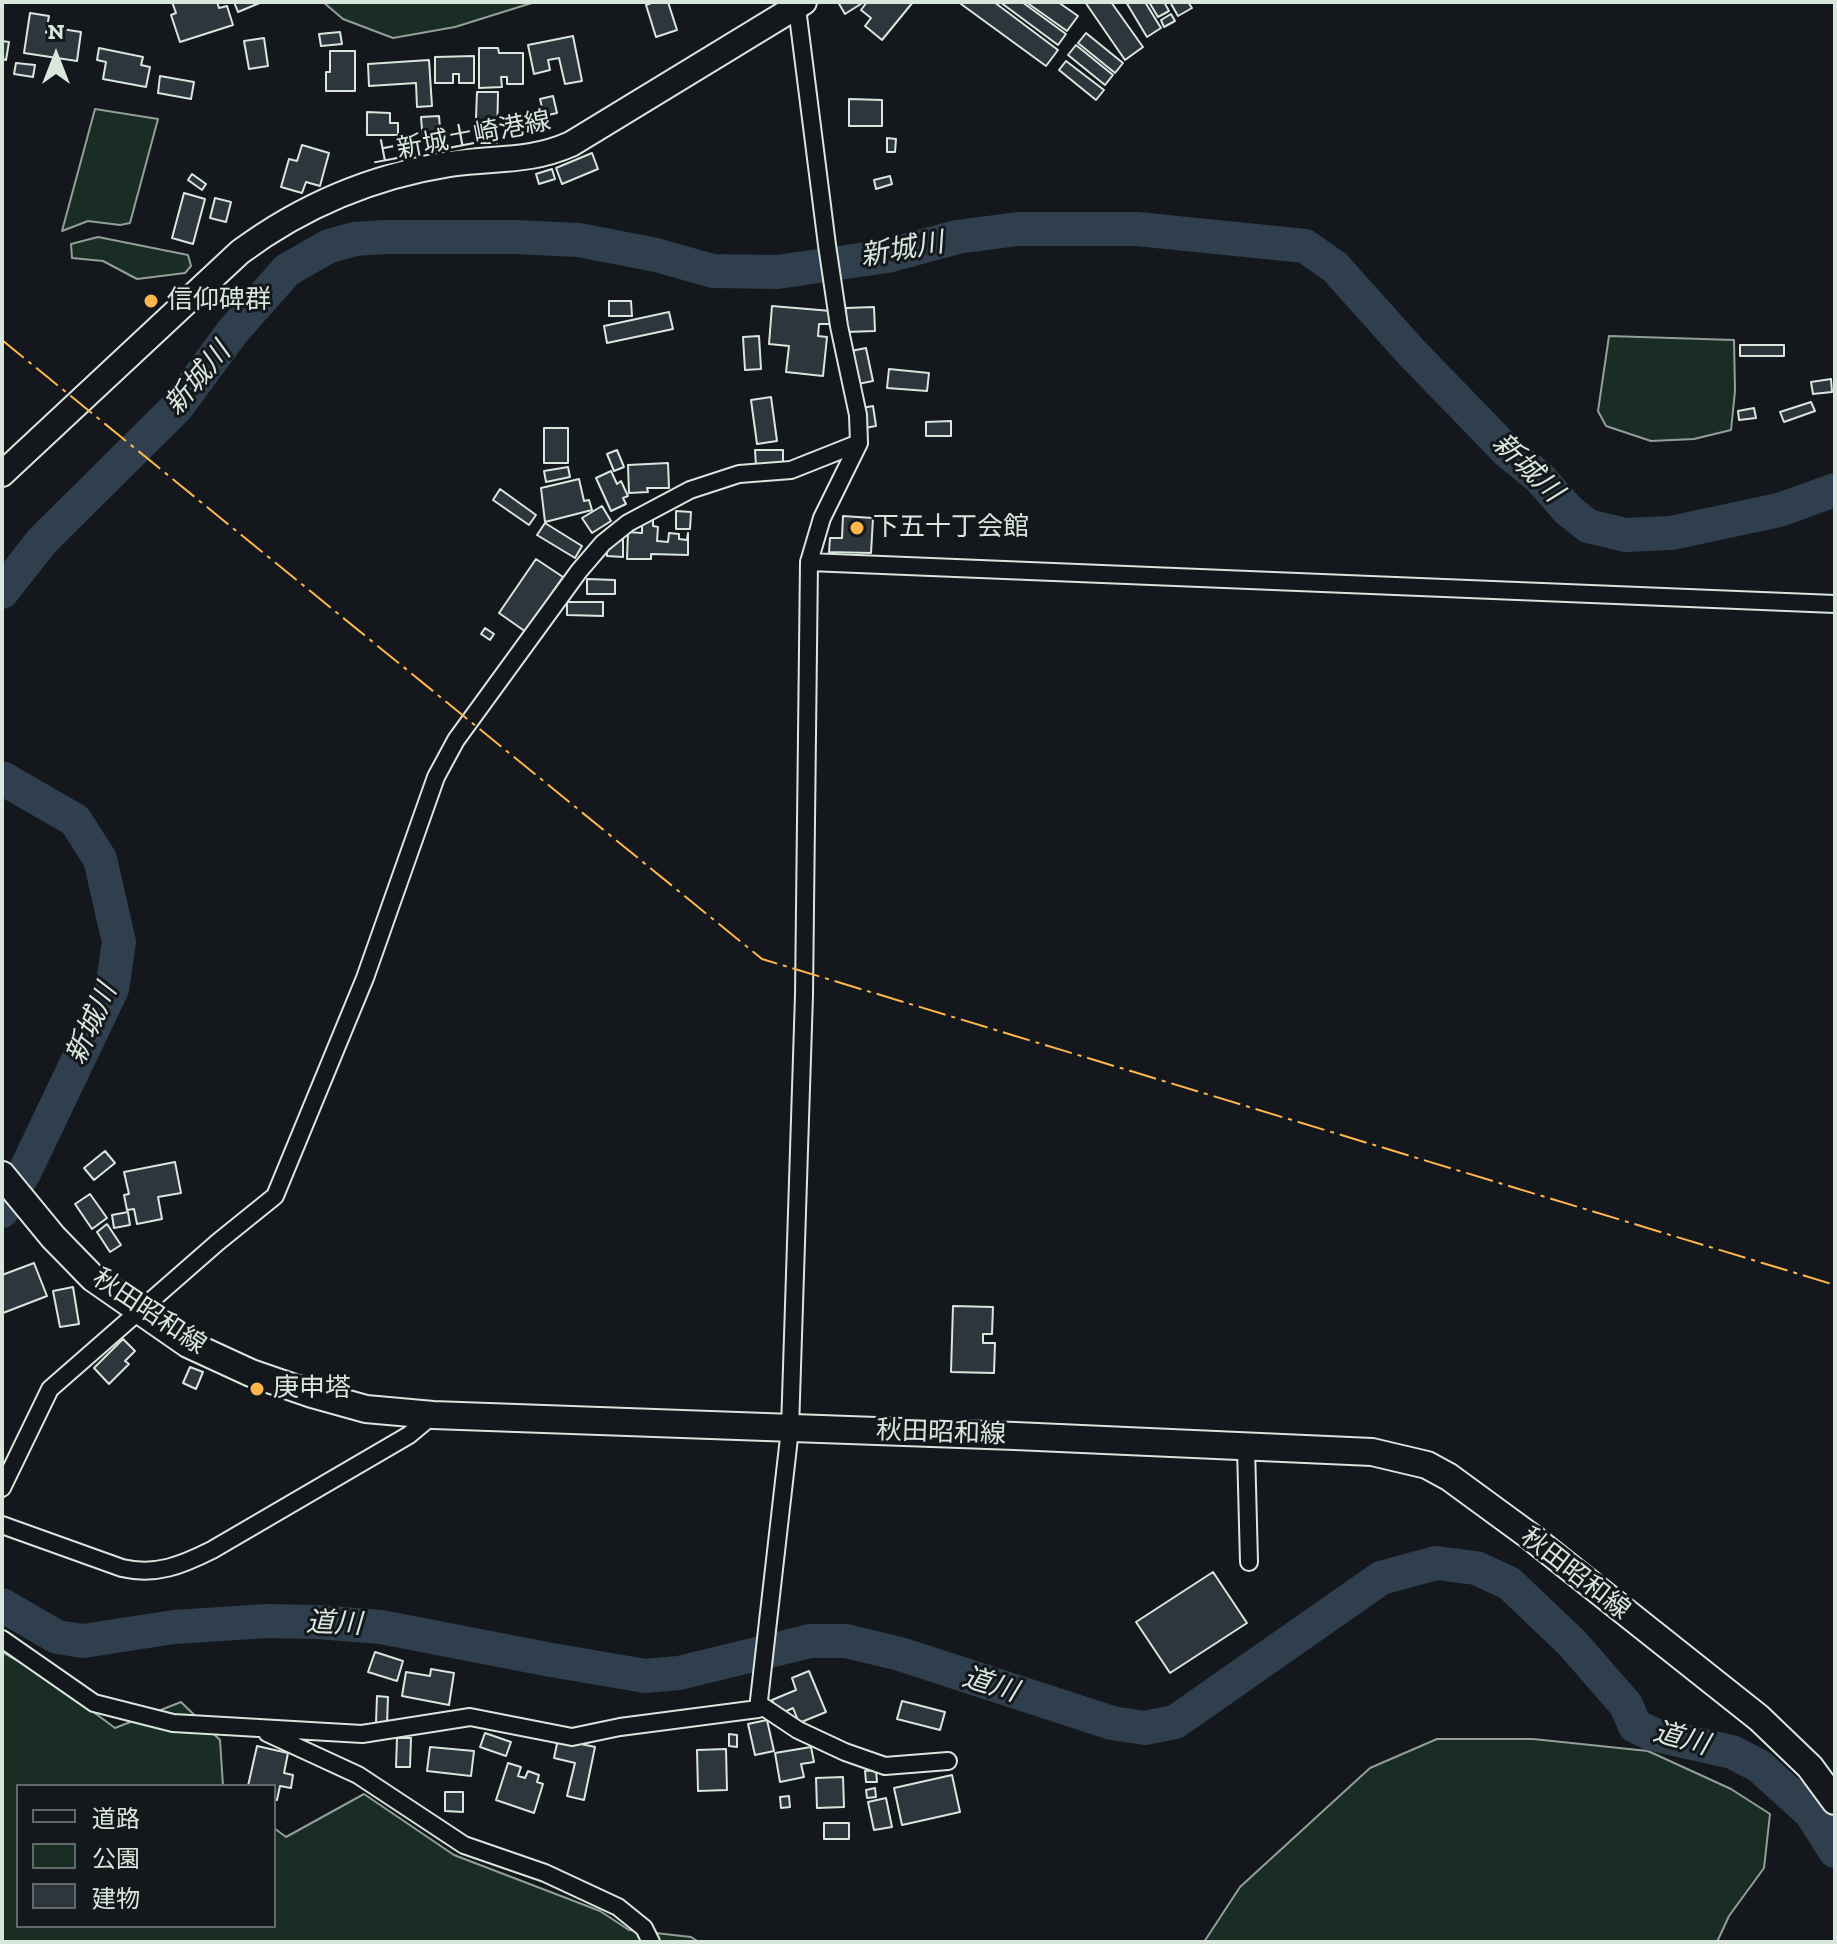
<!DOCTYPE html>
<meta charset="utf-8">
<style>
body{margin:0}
#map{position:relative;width:1837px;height:1944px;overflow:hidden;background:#14181c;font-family:"Zilla Slab","Noto Sans JP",serif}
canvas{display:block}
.frame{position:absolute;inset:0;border:4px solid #d8e6dc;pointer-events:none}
.legend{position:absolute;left:16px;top:1784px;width:260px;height:144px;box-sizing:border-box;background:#14181c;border:2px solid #626a69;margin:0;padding:10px 14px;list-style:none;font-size:24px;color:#d8e6dc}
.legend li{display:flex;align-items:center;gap:16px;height:40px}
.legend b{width:40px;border:2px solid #626a69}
.north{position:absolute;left:16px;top:16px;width:80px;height:80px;-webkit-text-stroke:6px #14181c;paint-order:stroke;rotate:0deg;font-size:22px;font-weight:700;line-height:32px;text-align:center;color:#d8e6dc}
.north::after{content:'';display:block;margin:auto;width:28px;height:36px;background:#d8e6dc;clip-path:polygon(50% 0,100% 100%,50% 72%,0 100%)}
</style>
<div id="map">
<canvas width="1837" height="1944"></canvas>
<div class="frame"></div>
<ul class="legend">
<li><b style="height:10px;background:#14181c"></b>道路</li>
<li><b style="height:22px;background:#1a2d24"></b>公園</li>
<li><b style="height:22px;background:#2c363c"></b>建物</li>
</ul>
<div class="north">N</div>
</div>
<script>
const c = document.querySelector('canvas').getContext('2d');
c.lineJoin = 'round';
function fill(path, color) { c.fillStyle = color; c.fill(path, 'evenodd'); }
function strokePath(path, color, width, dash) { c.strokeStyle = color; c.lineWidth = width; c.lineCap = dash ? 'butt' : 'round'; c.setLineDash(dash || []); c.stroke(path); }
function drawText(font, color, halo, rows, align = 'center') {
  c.font = font + ' "Zilla Slab","Noto Sans JP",serif'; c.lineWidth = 6; c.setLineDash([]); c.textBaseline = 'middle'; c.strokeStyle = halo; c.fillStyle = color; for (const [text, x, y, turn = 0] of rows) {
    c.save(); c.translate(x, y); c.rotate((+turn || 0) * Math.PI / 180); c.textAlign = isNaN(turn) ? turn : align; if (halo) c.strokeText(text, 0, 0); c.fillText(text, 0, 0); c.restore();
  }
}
const green = new Path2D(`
 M 323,2 L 535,2 L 455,27 L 393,38 L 343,19 Z
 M 95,109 L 158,119 L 130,223 L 120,225 L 88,221 L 62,231 Z
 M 98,237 L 188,255 L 191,266 L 185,273 L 137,279 L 103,261 L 72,258 L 71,244 Z
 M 1609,336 L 1734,340 L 1735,391 L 1731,430 L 1694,439 L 1651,441 L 1606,426 L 1598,411 Z
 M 2,1652 L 49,1679 L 115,1728 L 181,1702 L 220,1740 L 223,1786 L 18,1786 L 18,1926 L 274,1926 L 274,1828 L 286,1837 L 364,1794 L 454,1855 L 600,1911 L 629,1930 L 691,1937 L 699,1942 L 2,1942 Z
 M 1437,1739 L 1533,1739 L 1648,1751 L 1731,1789 L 1770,1814 L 1764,1868 L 1729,1916 L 1717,1942 L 1204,1942 L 1240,1887 L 1370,1768 Z`);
fill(green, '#1a2d24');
strokePath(green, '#939e99', 2);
strokePath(new Path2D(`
 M 2,592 L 42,541 L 177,407 L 233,331 L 287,270 L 329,246 L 355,239 L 384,237 L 515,237 L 579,240 L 656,255 L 713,271 L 777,272 L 887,256 L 957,237 L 1018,229 L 1137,229 L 1305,246 L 1335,267 L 1412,353 L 1507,451 L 1539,477 L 1568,510 L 1588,526 L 1625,535 L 1671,533 L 1779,510 L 1835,490
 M 2,778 L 75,820 L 100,859 L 119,942 L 112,989 L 25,1171 L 2,1211
 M 2,1605 L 57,1637 L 83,1641 L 174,1627 L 267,1621 L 318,1622 L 381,1627 L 546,1659 L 645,1676 L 679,1673 L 810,1641 L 846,1641 L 900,1654 L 1112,1723 L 1145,1728 L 1175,1722 L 1381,1578 L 1436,1563 L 1476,1568 L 1509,1583 L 1572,1643 L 1626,1705 L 1635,1726 L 1652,1734 L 1732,1752 L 1759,1766 L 1811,1813 L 1835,1851`), '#2f3f4d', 34);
const building = new Path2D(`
 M 172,2 L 217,2 L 219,8 L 227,6 L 233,25 L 180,42 L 171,15 L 176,13 Z
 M 234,2 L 262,2 L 238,12 Z
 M 654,2 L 668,2 L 677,30 L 656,37 L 646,5 Z
 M 838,2 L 864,2 L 845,14 Z
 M 867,2 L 913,2 L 882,40 L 865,26 L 871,18 L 861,10 Z
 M 963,2 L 994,2 L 1058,50 L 1046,66 L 961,4 Z
 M 1000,2 L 1022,2 L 1066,34 L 1058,45 Z
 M 1026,2 L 1058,2 L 1078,16 L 1067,31 Z
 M 1085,2 L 1111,2 L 1143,47 L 1125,60 Z
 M 1126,2 L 1145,2 L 1161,28 L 1147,37 Z
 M 1149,2 L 1164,2 L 1169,11 L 1158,17 Z
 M 1170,2 L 1188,2 L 1192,8 L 1178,16 Z
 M 30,13 L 49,16 L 46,33 L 62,35 L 62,29 L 81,32 L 77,61 L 24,53 Z
 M 1171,14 L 1175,21 L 1164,27 L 1161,20 Z
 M 340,32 L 342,44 L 321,46 L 319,34 Z
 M 1086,33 L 1123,63 L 1115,73 L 1078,43 Z
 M 573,36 L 582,81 L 565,84 L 559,58 L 548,60 L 550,70 L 534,74 L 528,45 Z
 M 264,38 L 268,66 L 249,69 L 244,41 Z
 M 2,41 L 9,42 L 6,60 L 2,59 Z
 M 1076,45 L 1113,75 L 1105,85 L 1068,55 Z
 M 99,48 L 143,57 L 141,65 L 150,67 L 146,87 L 103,79 L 106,62 L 97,60 Z
 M 479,48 L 498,48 L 499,53 L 523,53 L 523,84 L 507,84 L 507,77 L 501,77 L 502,87 L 479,88 Z
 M 330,51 L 355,51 L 355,91 L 326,91 L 326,72 L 330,72 Z
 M 474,56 L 474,83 L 459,83 L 459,74 L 453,74 L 453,83 L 435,83 L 435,57 Z
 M 429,60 L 432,106 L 417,107 L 416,83 L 369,86 L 368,64 Z
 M 1066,61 L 1104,90 L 1096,100 L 1059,70 Z
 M 16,63 L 35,65 L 33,77 L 14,74 Z
 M 160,76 L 194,82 L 191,99 L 158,93 Z
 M 477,92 L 498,92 L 497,143 L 475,143 Z
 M 553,96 L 557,113 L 544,116 L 540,99 Z
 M 849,99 L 882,100 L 882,126 L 849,126 Z
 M 367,112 L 390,113 L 390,123 L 398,123 L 398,135 L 367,135 Z
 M 439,116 L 441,140 L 423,142 L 421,117 Z
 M 887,138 L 896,139 L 895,152 L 887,152 Z
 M 302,145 L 329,153 L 320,186 L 306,182 L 302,193 L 281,187 L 289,159 L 297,161 Z
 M 592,153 L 598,169 L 562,184 L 556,168 Z
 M 552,169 L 555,179 L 539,184 L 536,174 Z
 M 192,174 L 206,184 L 202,190 L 188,180 Z
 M 890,176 L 892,184 L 876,189 L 874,180 Z
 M 184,193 L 205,199 L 193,244 L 172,238 Z
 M 215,198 L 231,202 L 226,222 L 210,218 Z
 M 609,301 L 631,301 L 632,316 L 609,316 Z
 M 772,306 L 831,311 L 830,324 L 819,324 L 818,336 L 827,337 L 823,376 L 786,372 L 789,346 L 769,344 Z
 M 874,307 L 875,331 L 846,332 L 846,308 Z
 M 669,312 L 673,329 L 607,343 L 604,326 Z
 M 759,336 L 761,369 L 745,370 L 743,337 Z
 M 1740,345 L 1784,345 L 1784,356 L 1740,356 Z
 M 866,348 L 873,381 L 858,384 L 851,351 Z
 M 889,369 L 929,373 L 927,391 L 887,388 Z
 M 1831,379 L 1832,392 L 1813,394 L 1811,382 Z
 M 771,397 L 777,441 L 757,444 L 751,400 Z
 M 1811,402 L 1815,411 L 1784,422 L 1780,412 Z
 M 873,406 L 876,426 L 865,428 L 862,408 Z
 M 1754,408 L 1756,418 L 1739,420 L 1738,411 Z
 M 951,421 L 951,436 L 926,436 L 926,422 Z
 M 544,428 L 568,428 L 568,463 L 544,463 Z
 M 617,450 L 624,467 L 614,471 L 607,454 Z
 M 755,450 L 783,450 L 783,466 L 756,466 Z
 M 668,463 L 669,488 L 647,488 L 648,492 L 629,493 L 628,465 Z
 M 568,467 L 570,477 L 546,482 L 544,471 Z
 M 611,471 L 617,484 L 621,481 L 628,496 L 623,498 L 626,504 L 611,511 L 596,478 Z
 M 579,479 L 584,501 L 589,500 L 592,510 L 545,522 L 541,488 Z
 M 500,489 L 536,515 L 529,525 L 493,500 Z
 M 602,506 L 611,521 L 592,533 L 582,518 Z
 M 676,511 L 691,512 L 690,529 L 676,529 Z
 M 843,516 L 873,518 L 871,553 L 829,552 L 830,538 L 842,538 Z
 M 642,518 L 653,518 L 653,526 L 658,527 L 657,541 L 668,542 L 669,533 L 679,534 L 679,539 L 687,540 L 688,533 L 688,555 L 651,554 L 651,559 L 627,559 L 628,532 L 642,533 Z
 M 545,523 L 582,546 L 575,558 L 537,535 Z
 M 613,540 L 623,540 L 623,557 L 607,556 L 607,545 Z
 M 536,559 L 563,577 L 526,632 L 499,613 Z
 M 587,579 L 615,580 L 615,594 L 587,594 Z
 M 567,602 L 603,602 L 603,616 L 567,615 Z
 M 485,628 L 494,634 L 490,640 L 481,634 Z
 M 105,1151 L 115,1163 L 94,1180 L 84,1168 Z
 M 175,1162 L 181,1193 L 158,1197 L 162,1219 L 137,1224 L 134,1209 L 127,1210 L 124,1195 L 129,1194 L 124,1172 Z
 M 90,1194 L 107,1218 L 92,1229 L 75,1204 Z
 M 128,1212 L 130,1225 L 114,1228 L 112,1215 Z
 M 107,1224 L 121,1245 L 110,1252 L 97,1232 Z
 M 34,1263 L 47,1296 L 3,1313 L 2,1275 Z
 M 73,1287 L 79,1324 L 60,1327 L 53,1291 Z
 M 953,1306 L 993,1307 L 992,1334 L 983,1334 L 983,1343 L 995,1343 L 994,1373 L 951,1372 Z
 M 123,1339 L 135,1351 L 125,1361 L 129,1364 L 109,1384 L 94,1368 Z
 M 190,1367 L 203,1372 L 196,1389 L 183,1383 Z
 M 1213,1572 L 1247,1623 L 1170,1673 L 1136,1622 Z
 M 375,1652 L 403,1661 L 397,1681 L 368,1672 Z
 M 431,1669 L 454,1673 L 449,1705 L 402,1696 L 406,1672 L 430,1676 Z
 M 809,1671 L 826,1712 L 799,1723 L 793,1708 L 778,1715 L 772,1700 L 796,1690 L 792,1678 Z
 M 377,1696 L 388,1697 L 387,1724 L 376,1723 Z
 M 902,1701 L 945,1712 L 940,1730 L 897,1719 Z
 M 767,1720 L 774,1751 L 755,1755 L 748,1724 Z
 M 485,1733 L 511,1742 L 506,1756 L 480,1747 Z
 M 729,1734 L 737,1735 L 737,1747 L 729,1746 Z
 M 397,1738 L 411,1738 L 410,1767 L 396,1767 Z
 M 558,1739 L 595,1747 L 584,1800 L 567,1796 L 575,1763 L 554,1758 Z
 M 257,1746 L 288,1753 L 284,1773 L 293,1775 L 291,1788 L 280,1786 L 277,1800 L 274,1800 L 274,1786 L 248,1786 Z
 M 430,1747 L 474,1751 L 471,1776 L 427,1771 Z
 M 811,1747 L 814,1762 L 801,1764 L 804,1777 L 780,1782 L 775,1753 Z
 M 726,1749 L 727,1790 L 698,1791 L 697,1750 Z
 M 508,1763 L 521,1767 L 518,1776 L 525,1778 L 528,1771 L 539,1775 L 537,1782 L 543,1784 L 534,1813 L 496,1800 Z
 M 876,1770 L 877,1782 L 866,1782 L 865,1771 Z
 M 952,1775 L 960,1812 L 902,1825 L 894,1788 Z
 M 843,1777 L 844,1807 L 817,1808 L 816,1778 Z
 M 875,1788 L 876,1797 L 867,1798 L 866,1790 Z
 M 445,1792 L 463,1792 L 463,1812 L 445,1811 Z
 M 789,1796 L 790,1807 L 781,1808 L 780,1797 Z
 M 886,1798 L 892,1827 L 874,1830 L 868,1802 Z
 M 824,1823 L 849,1823 L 849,1839 L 824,1839 Z`);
fill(building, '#2c363c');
strokePath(building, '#d8e6dc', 2);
const street = new Path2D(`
 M 809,562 L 1835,604
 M 1246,1448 L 1249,1562
 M 2,1488 L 50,1389 L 218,1242 L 275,1196 L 365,978 L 436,777 L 456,740 L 579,571 L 603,543 L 628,523 L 690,490 L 739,474 L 791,470 L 859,443
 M 2,1525 L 122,1568 C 156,1576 182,1565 212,1550 L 409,1435 L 433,1415
 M 2,1639 L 94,1703 L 173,1723 L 362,1734 L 470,1717 L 572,1737 L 620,1727 L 758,1709 L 790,1429 L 804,995 L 809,562 L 822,518 L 859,443 L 858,415 L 839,326 L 827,245 L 797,8
 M 759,1704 L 798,1730 L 845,1752 L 885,1766 L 948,1761
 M 267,1733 L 358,1775 L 464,1845 L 545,1873 L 618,1907 L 644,1928 L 651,1942`);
const secondary = new Path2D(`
 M 2,474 L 240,252 C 302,206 374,176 450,164 C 494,157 528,163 571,144 L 804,2`);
const primary = new Path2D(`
 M 2,1175 L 53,1237 L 93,1278 L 188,1344 L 251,1373 L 312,1394 L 366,1409 L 433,1415 L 1015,1436 L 1372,1452 L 1427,1465 L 1449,1477 L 1531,1537 L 1759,1718 L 1810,1767 L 1835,1801`);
strokePath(street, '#d8e6dc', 20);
strokePath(secondary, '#d8e6dc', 28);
strokePath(primary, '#d8e6dc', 30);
strokePath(street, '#14181c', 16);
strokePath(secondary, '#14181c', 24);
strokePath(primary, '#14181c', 26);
strokePath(new Path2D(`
 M 2,340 L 762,959 L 1835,1285`), '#ffb74d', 2, [28, 6, 4, 6]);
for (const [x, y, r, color] of [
 [151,301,8,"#ffb74d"],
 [857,528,8,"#ffb74d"],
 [257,1389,8,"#ffb74d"]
]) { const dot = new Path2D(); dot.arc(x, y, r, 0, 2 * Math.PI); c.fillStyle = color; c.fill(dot); strokePath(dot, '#14181c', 3); }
drawText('26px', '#d8e6dc', '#14181c', [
 ["上新城土崎港線",461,138,-11],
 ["秋田昭和線",149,1312,34],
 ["秋田昭和線",941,1433,2],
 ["秋田昭和線",1575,1574,38]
]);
drawText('26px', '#d8e6dc', '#14181c', [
 ["信仰碑群",167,301],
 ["下五十丁会館",873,528],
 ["庚申塔",273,1389]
], 'left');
drawText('italic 28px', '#d8e6dc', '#14181c', [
 ["新城川",902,250,-10],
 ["新城川",198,379,-50],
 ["新城川",1527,468,44],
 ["新城川",92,1024,-66],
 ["道川",334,1624,2],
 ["道川",990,1685,17],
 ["道川",1681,1739,15]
]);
</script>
